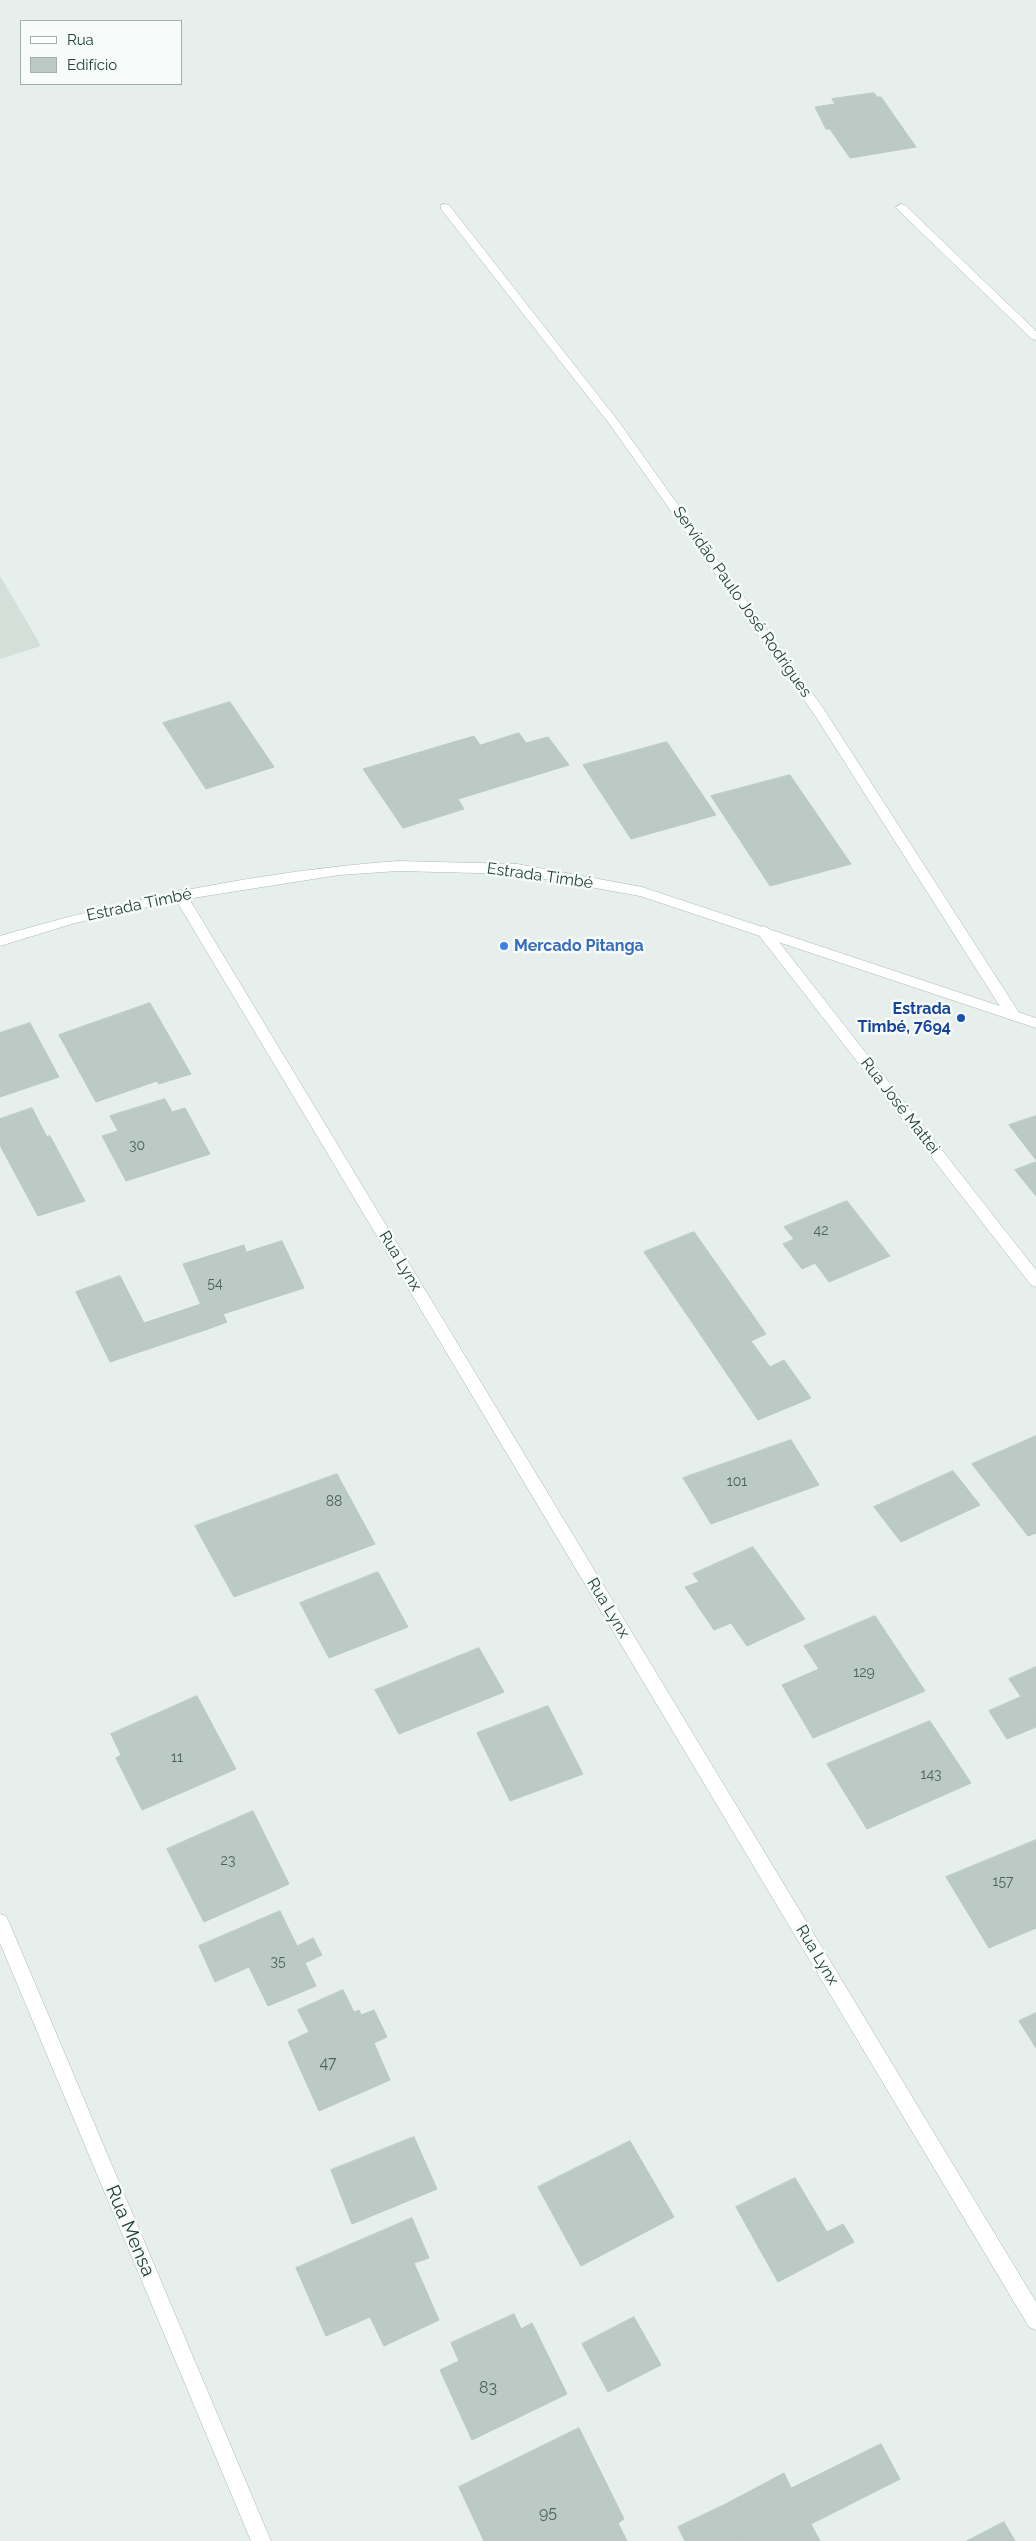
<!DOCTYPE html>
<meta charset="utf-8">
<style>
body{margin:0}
#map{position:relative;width:1036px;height:2541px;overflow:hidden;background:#e6efeb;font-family:Raleway,sans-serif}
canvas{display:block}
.legend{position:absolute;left:20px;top:20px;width:162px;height:65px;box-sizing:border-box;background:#f7fbf9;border:1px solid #a3b1ad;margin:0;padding:6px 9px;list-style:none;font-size:15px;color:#24423a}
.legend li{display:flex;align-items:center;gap:10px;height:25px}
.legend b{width:25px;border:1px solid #a3b1ad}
</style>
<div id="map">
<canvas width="1036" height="2541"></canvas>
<ul class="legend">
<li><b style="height:6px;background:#fff"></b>Rua</li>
<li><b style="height:14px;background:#bbcac4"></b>Edifício</li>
</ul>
</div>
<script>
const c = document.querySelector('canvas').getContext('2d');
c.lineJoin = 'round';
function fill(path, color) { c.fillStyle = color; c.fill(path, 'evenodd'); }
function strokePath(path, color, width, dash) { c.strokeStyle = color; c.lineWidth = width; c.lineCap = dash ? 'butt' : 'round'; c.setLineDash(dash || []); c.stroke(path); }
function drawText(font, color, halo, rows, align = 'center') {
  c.font = font + ' Raleway,sans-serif'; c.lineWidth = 5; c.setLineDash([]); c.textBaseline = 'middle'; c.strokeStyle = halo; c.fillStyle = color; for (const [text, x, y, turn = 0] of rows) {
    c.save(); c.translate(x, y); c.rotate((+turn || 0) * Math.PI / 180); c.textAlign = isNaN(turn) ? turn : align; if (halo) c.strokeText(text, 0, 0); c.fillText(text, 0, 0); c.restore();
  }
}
fill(new Path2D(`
 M 0,576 L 41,646 L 0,659 Z`), '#d4dfda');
const building = new Path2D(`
 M 874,93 L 877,97 L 881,97 L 916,147 L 850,158 L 830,129 L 826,129 L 815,107 L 835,104 L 832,99 Z
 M 230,702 L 274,767 L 206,789 L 163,723 Z
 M 519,733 L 526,743 L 548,737 L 569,765 L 458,799 L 464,809 L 403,828 L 363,769 L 474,736 L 480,745 Z
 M 667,742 L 716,815 L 631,839 L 583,765 Z
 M 790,775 L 851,864 L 770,886 L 711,796 Z
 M 150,1003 L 191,1074 L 159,1084 L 157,1081 L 96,1102 L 59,1035 Z
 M 30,1023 L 59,1077 L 0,1097 L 0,1033 Z
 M 165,1099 L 172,1112 L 185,1108 L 210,1154 L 126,1181 L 102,1136 L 118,1131 L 110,1116 Z
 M 32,1108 L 47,1137 L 3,1151 L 0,1145 L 0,1119 Z
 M 1036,1116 L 1036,1160 L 1009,1125 Z
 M 50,1136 L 85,1201 L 38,1216 L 3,1151 Z
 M 1036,1162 L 1036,1196 L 1015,1170 Z
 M 847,1201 L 890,1256 L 829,1282 L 815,1263 L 802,1269 L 783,1244 L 794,1239 L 784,1227 Z
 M 694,1232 L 752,1314 L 700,1334 L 644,1252 Z
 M 282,1241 L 304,1288 L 223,1314 L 227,1322 L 211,1328 L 183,1264 L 244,1245 L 246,1252 Z
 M 120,1276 L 144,1323 L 201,1304 L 211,1328 L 110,1362 L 76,1292 Z
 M 752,1314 L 766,1334 L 751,1341 L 770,1367 L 784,1360 L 811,1398 L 758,1420 L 700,1334 Z
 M 1036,1436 L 1036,1533 L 1028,1536 L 972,1464 Z
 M 791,1440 L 819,1485 L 711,1524 L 683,1478 Z
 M 953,1471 L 980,1505 L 901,1542 L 874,1507 Z
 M 337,1474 L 375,1544 L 234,1597 L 195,1526 Z
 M 753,1547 L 805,1619 L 747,1646 L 731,1623 L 714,1630 L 685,1587 L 699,1582 L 693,1574 Z
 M 378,1572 L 408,1627 L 329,1658 L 300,1603 Z
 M 875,1616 L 925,1691 L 813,1738 L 782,1685 L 819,1669 L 804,1646 Z
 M 479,1648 L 504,1692 L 399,1734 L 375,1690 Z
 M 1036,1667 L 1036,1719 L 1009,1679 Z
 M 197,1696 L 236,1769 L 142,1810 L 116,1758 L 121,1755 L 111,1734 Z
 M 1021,1697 L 1036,1719 L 1036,1727 L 1007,1739 L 989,1711 Z
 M 548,1706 L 583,1774 L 510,1801 L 477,1733 Z
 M 930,1721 L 971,1783 L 867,1829 L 827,1764 Z
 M 253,1811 L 289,1884 L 204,1922 L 167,1849 Z
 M 1036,1840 L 1036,1928 L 989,1948 L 946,1877 Z
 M 280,1911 L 297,1946 L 313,1938 L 322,1955 L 305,1963 L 316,1986 L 268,2006 L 249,1967 L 215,1982 L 199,1946 Z
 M 343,1990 L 354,2012 L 359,2010 L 361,2015 L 374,2010 L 387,2037 L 374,2043 L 390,2080 L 319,2111 L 288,2042 L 309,2032 L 298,2010 Z
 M 1036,2013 L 1036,2048 L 1019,2021 Z
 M 414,2137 L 437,2189 L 352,2224 L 331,2170 Z
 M 630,2141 L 674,2217 L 581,2266 L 538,2187 Z
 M 795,2178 L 827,2232 L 843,2224 L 854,2242 L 778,2282 L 736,2207 Z
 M 412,2218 L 429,2258 L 414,2263 L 439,2320 L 384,2346 L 370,2317 L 326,2336 L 296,2268 Z
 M 514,2314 L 521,2329 L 532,2323 L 567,2394 L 472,2440 L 440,2370 L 459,2361 L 451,2343 Z
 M 634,2317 L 661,2365 L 608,2392 L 582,2344 Z
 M 579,2428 L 624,2519 L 618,2523 L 627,2541 L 484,2541 L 459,2487 Z
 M 881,2444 L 900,2479 L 811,2524 L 820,2541 L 740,2541 L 722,2506 L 784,2473 L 791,2488 Z
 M 722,2506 L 740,2541 L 685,2541 L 678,2527 Z
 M 1004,2522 L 1015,2541 L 967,2541 Z`);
fill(building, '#bbcac4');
strokePath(building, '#b8c9c2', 1);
const street = new Path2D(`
 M 445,204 L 449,205 L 619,422 L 823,708 L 1018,1011 L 1020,1015 L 1018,1019 L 1008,1019 L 814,714 L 611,426 L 441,209 L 441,205 Z
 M 901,204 L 905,205 L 1036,331 L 1036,340 L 1032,339 L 897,209 L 896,207 Z
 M 180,890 L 185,892 L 1036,2302 L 1036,2330 L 1029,2327 L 173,895 Z
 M 763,926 L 768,928 L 1036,1270 L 1036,1287 L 1031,1285 L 758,934 L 756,931 Z
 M 0,1914 L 6,1916 L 9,1922 L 271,2541 L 251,2541 L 0,1943 Z`);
const secondary = new Path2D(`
 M 398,861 L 517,864 L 642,887 L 1036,1018 L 1036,1028 L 640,896 L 517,874 L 398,871 L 339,875 L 180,900 L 75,923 L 0,946 L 0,936 C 130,898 263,871 398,861 Z`);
strokePath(street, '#a8b8b2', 1);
strokePath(secondary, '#a4bbb3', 1);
fill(street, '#fff');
fill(secondary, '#fff');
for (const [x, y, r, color] of [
 [504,946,5,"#3f7fe0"],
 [961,1018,5,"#1a4fb4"]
]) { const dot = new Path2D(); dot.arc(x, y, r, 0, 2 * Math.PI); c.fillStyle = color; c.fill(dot); strokePath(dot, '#f7fbf9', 2); }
drawText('14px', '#4a645c', null, [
 ["30",137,1146],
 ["42",821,1231],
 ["54",215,1284],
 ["101",737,1482],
 ["88",334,1502],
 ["129",864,1673],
 ["11",177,1758],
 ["143",931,1775],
 ["23",228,1861],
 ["157",1003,1882],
 ["35",278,1962]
]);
drawText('16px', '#24423a', '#f7fbf9', [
 ["Servidão Paulo José Rodrigues",742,602,55],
 ["Estrada Timbé",540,876,8],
 ["Estrada Timbé",139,905,-12],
 ["Rua José Mattei",900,1106,52],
 ["Rua Lynx",400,1261,59],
 ["Rua Lynx",608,1608,59],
 ["Rua Lynx",817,1955,59]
]);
drawText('bold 16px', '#366cbe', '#f7fbf9', [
 ["Mercado Pitanga",514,946]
], 'left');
drawText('bold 16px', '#164399', '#f7fbf9', [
 ["Estrada",951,1009],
 ["Timbé, 7694",951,1027]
], 'right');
drawText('16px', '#4a645c', null, [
 ["47",328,2063],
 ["83",488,2388],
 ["95",548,2513]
]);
drawText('19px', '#24423a', '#f7fbf9', [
 ["Rua Mensa",130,2231,67]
]);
</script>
